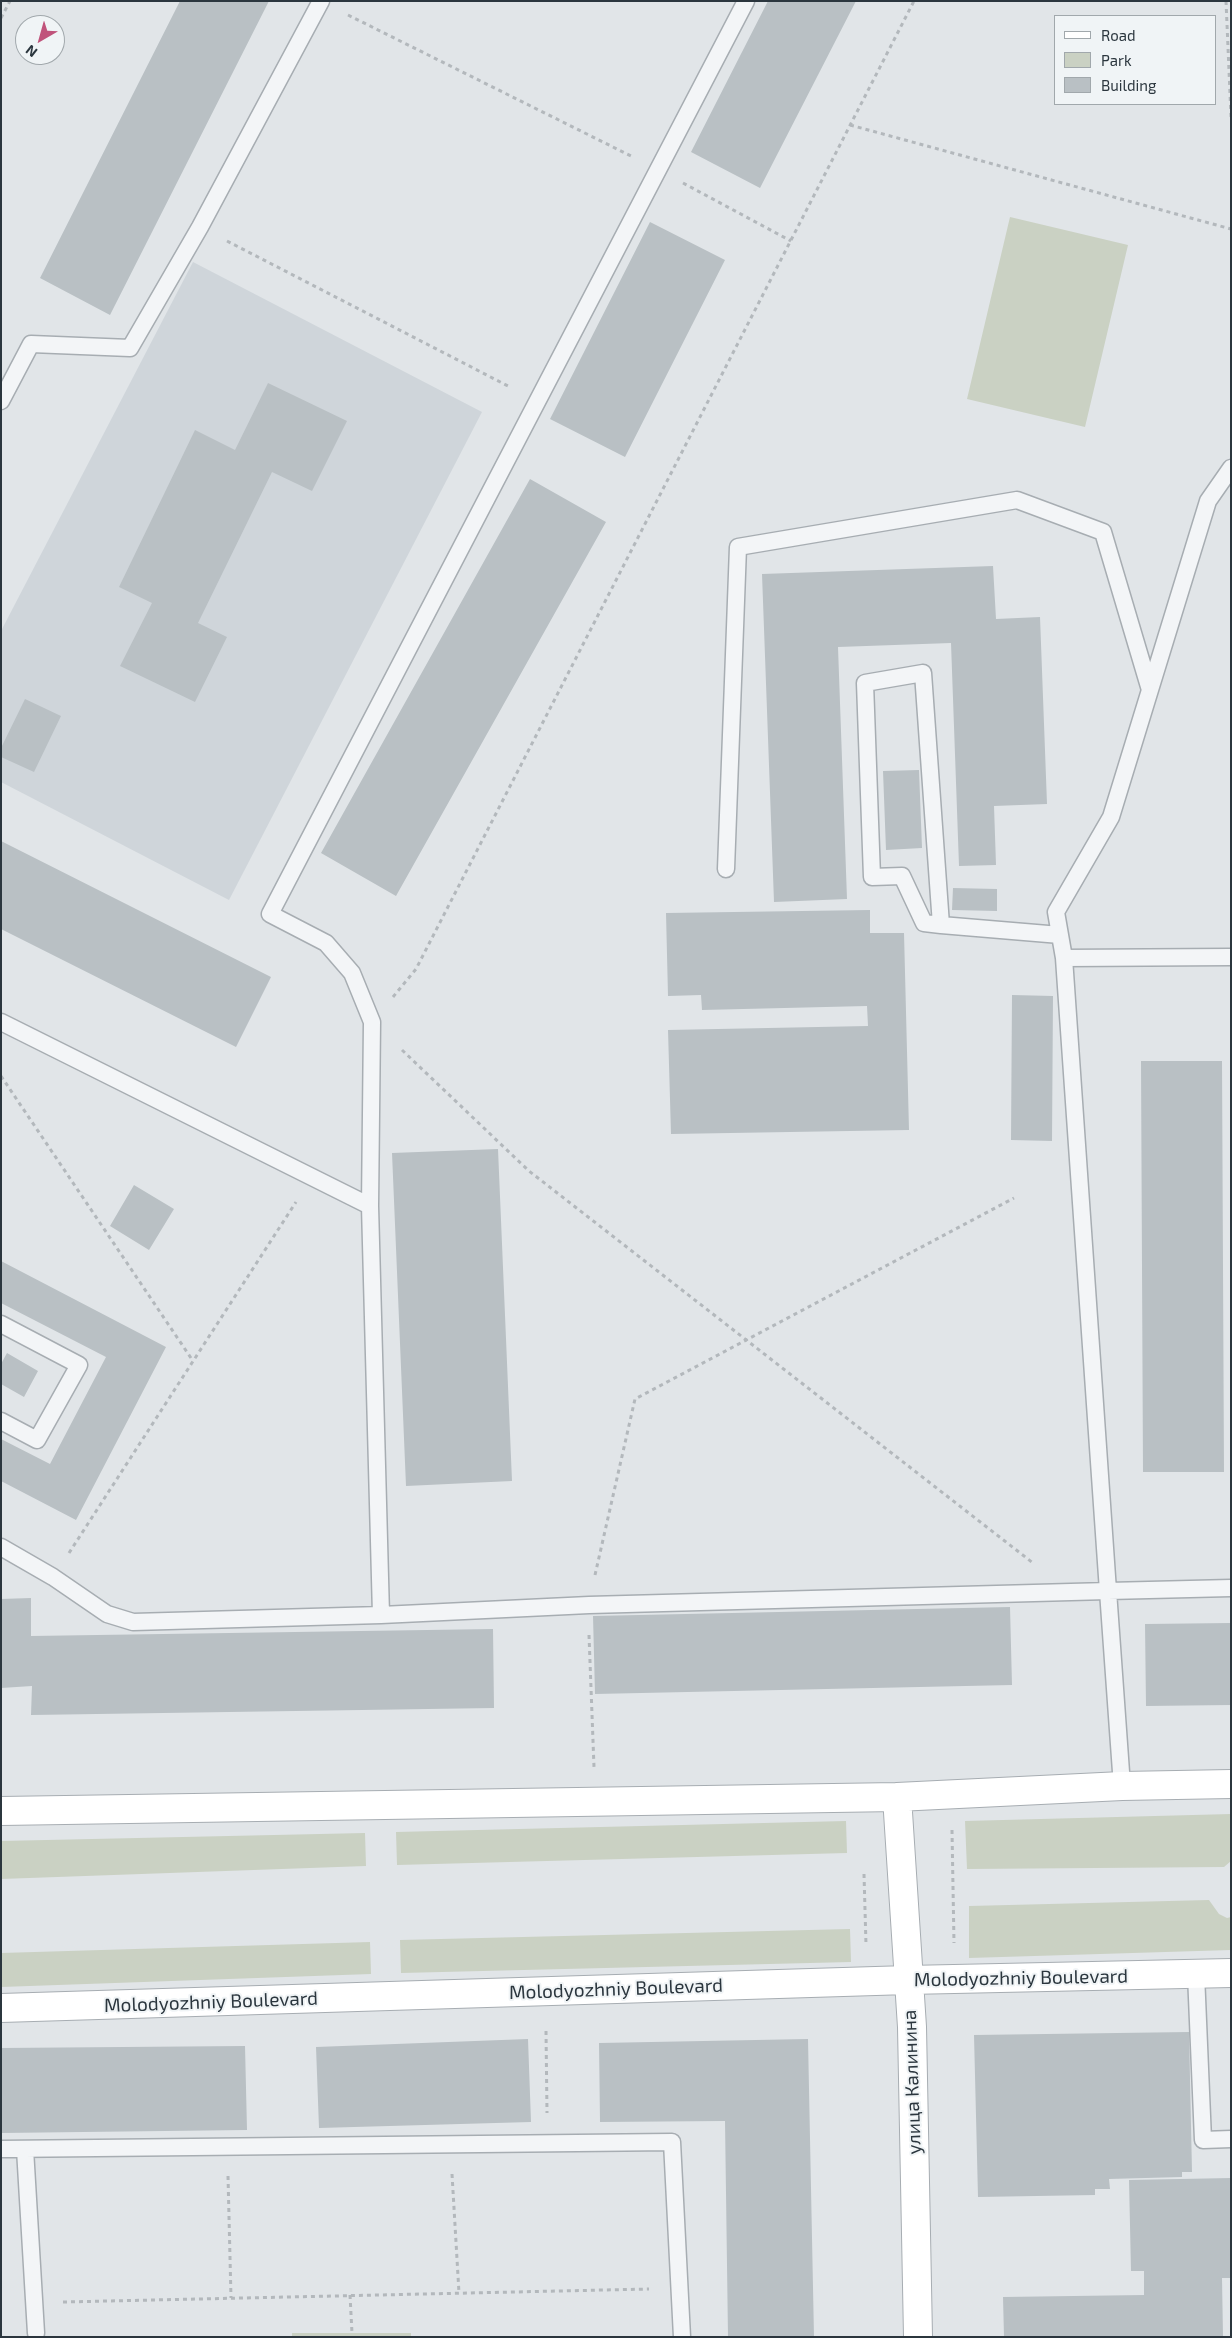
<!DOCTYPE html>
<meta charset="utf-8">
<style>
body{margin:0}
#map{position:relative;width:1232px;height:2338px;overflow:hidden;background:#e1e5e8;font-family:"Exo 2",sans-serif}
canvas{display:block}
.frame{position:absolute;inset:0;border:2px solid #2b363e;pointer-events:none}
.legend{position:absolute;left:1054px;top:15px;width:162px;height:90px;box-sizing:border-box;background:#f0f4f6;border:1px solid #a1a8ac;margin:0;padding:6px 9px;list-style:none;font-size:15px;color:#2b363e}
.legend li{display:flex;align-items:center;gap:10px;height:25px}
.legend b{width:25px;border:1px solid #a1a8ac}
.north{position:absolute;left:15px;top:15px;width:50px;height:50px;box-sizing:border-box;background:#f0f4f6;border:1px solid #a1a8ac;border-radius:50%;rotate:218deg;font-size:14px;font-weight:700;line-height:20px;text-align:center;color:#2b363e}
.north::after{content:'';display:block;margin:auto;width:18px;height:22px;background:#c0537b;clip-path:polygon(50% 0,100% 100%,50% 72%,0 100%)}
</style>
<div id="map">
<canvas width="1232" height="2338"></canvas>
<div class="frame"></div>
<ul class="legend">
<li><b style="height:6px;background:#fff"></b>Road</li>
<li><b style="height:14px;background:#cad1c3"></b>Park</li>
<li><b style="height:14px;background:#b9c0c4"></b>Building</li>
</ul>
<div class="north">N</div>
</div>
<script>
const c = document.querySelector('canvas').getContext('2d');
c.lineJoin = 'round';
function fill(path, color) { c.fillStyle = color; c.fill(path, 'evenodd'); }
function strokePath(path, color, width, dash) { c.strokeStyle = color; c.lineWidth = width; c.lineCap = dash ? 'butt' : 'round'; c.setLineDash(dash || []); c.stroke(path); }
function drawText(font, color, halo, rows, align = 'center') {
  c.font = font + ' "Exo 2",sans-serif'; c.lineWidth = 4; c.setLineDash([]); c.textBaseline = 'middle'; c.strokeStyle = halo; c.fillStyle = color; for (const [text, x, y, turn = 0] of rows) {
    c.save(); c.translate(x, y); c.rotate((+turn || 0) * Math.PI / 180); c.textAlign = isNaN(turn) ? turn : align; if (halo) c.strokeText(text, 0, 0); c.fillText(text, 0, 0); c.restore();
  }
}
fill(new Path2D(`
 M 193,262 L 482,412 L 229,900 L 1,782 L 1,631 Z`), '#cfd5da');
fill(new Path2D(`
 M 1010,217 L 1128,245 L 1085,427 L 967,399 Z
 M 1231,1814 L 1231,1861 L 1224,1867 L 967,1869 L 965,1821 Z
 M 846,1821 L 847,1853 L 397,1865 L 396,1832 Z
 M 365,1833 L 366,1866 L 1,1879 L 1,1841 Z
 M 1209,1900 L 1219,1914 L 1227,1918 L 1231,1917 L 1231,1950 L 969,1958 L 969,1906 Z
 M 850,1929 L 851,1962 L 401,1973 L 400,1940 Z
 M 370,1942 L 371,1974 L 1,1987 L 1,1953 Z
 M 292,2333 L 411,2333 L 411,2337 L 292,2337 Z`), '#cad1c3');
fill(new Path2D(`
 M 180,1 L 269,1 L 110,315 L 40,278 Z
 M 768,1 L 856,1 L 760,188 L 691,152 Z
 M 650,222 L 725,260 L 625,457 L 550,419 Z
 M 268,383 L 347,421 L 312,491 L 272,472 L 198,623 L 227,637 L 195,702 L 120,666 L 152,603 L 119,587 L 195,430 L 235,450 Z
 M 530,479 L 606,522 L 396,896 L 321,853 Z
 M 993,566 L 996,619 L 1040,617 L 1047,804 L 994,806 L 996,865 L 959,866 L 951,643 L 838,647 L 847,899 L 774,902 L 762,574 Z
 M 25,699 L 61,716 L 34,772 L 1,757 L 1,748 Z
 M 919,770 L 922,848 L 886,850 L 883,771 Z
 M 1,841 L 271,977 L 236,1047 L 1,929 Z
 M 953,888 L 997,889 L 997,911 L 952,910 Z
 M 870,910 L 870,933 L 904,933 L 909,1130 L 671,1134 L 668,1030 L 868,1026 L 867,1006 L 702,1010 L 701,995 L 668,996 L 666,913 Z
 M 1012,995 L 1053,996 L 1052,1141 L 1011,1140 Z
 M 1141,1061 L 1222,1061 L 1224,1472 L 1143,1472 Z
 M 498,1149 L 512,1481 L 406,1486 L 392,1153 Z
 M 134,1185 L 174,1209 L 149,1250 L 110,1226 Z
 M 1,1261 L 166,1347 L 76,1520 L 1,1481 L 1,1439 L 50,1464 L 106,1357 L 1,1303 Z
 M 7,1353 L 38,1371 L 24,1397 L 1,1384 L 1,1364 Z
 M 31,1598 L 31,1636 L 493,1629 L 494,1708 L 31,1715 L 32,1686 L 1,1688 L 1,1599 Z
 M 1010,1607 L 1012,1685 L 595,1694 L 593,1616 Z
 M 1231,1623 L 1231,1705 L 1146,1706 L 1145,1624 Z
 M 1189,2032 L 1192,2172 L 1182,2172 L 1182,2177 L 1109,2179 L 1110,2189 L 1095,2189 L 1095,2195 L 978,2197 L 974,2035 Z
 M 528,2039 L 531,2122 L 319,2128 L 316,2047 Z
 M 808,2039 L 814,2337 L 728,2337 L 725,2121 L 600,2122 L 599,2043 Z
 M 245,2046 L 247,2130 L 1,2133 L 1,2048 Z
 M 1231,2178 L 1231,2278 L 1222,2278 L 1223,2337 L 1004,2337 L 1003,2297 L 1144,2295 L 1144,2271 L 1131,2271 L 1129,2180 Z`), '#b9c0c4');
const lane = new Path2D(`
 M 1,401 L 31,344 L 130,348 L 200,227 L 321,1
 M 1231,468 L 1208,501 L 1111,817 L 1056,912 L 1064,958 L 1108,1591 L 1231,1588
 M 726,869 L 738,547 L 1017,500 L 1103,532 L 1150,690
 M 941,925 L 923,673 L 865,683 L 872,877 L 902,876 L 924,923 L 941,925 L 1060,935
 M 1064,958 L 1231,957
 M 1,1022 L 370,1206 L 381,1615
 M 370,1206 L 372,1022 L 352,973 L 326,943 L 270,914 L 746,1
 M 1,1324 L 79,1365 L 37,1440 L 1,1421
 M 1,1547 L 53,1577 L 107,1614 L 133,1622 L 381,1615 L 589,1605 L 1108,1591 L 1122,1786
 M 1196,1974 L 1203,2140 L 1231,2139
 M 1,2149 L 672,2142 L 682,2337
 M 25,2149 L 36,2333`);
const secondary = new Path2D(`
 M 897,1797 L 912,2027 L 918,2337
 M 1,1811 L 897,1797 L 1122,1786 L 1231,1784
 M 1,2008 L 908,1980 L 1231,1973`);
strokePath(lane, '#a7adb2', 19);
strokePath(secondary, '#a7adb2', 30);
strokePath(new Path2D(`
 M 1226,1 L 1231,117
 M 348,15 L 631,156
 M 1,18 L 10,1
 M 850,125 L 1231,229
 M 683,183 L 791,241
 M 227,241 L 510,387
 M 393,997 L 416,969 L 914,1
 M 402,1050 L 529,1171 L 1033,1563
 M 1,1076 L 193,1361
 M 69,1553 L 296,1202
 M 595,1575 L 635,1399 L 1014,1198
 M 589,1635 L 594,1767
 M 952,1830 L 954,1943
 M 864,1874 L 866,1945
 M 546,2031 L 547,2113
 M 452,2174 L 459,2293
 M 228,2176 L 231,2298
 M 350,2295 L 352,2333
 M 63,2302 L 649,2289`), '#b3b8bc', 3, [4, 4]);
strokePath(lane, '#f3f5f7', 16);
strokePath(secondary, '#fff', 28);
drawText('19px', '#2b363e', '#f0f4f6', [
 ["Molodyozhniy Boulevard",1021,1978,-1],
 ["Molodyozhniy Boulevard",616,1989,-2],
 ["Molodyozhniy Boulevard",211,2002,-2],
 ["улица Калинина",912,2082,-92]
]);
</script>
